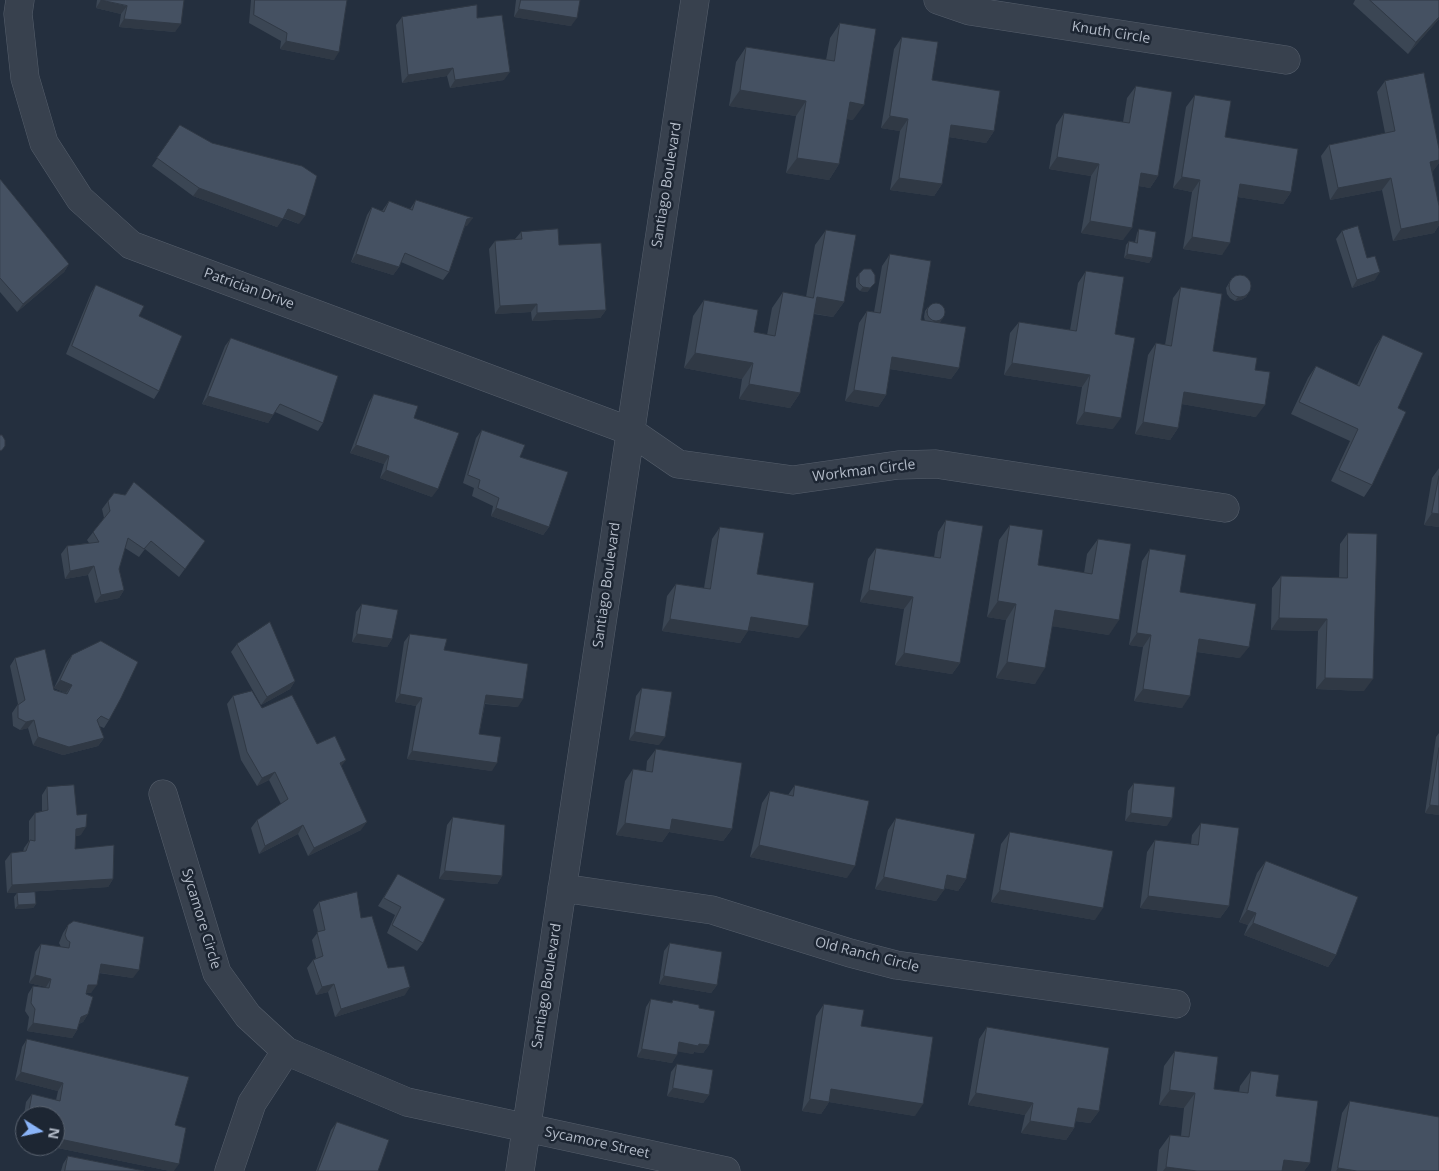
<!DOCTYPE html>
<style>
body{margin:0}
#map{position:relative;width:1439px;height:1171px;overflow:hidden;background:#242f3e;font-family:"Open Sans",sans-serif}
canvas{display:block}
.north{position:absolute;left:15px;top:1106px;width:50px;height:50px;box-sizing:border-box;background:#1d2633;border:1px solid #59626f;border-radius:50%;rotate:100deg;font-size:14px;font-weight:700;line-height:20px;text-align:center;color:#b4bcc9}
.north::after{content:'';display:block;margin:auto;width:18px;height:22px;background:#8ab4f8;clip-path:polygon(50% 0,100% 100%,50% 72%,0 100%)}
</style>
<div id="map">
<canvas width="1439" height="1171"></canvas>
<div class="north">N</div>
</div>
<script>
const c = document.querySelector('canvas').getContext('2d');
c.lineJoin = 'round';
function strokePath(path, color, width, dash) { c.strokeStyle = color; c.lineWidth = width; c.lineCap = dash ? 'butt' : 'round'; c.setLineDash(dash || []); c.stroke(path); }
function fill(path, color) { c.fillStyle = color; c.fill(path, 'evenodd'); }
function drawText(font, color, halo, rows, align = 'center') {
  c.font = font + ' "Open Sans",sans-serif'; c.lineWidth = 5; c.setLineDash([]); c.textBaseline = 'middle'; c.strokeStyle = halo; c.fillStyle = color; for (const [text, x, y, turn = 0] of rows) {
    c.save(); c.translate(x, y); c.rotate((+turn || 0) * Math.PI / 180); c.textAlign = isNaN(turn) ? turn : align; if (halo) c.strokeText(text, 0, 0); c.fillText(text, 0, 0); c.restore();
  }
}
const minor = new Path2D(`
 M 20,0 L 18,14 L 25,78 L 44,143 L 80,199 L 131,245 L 630,431 L 678,464 L 793,480 L 898,465 L 936,464 L 1225,508
 M 938,0 L 970,11 L 1286,60
 M 163,794 L 217,973 L 248,1016 L 286,1051 L 407,1102 L 726,1171
 M 562,888 L 712,910 L 850,953 L 896,965 L 1176,1004
 M 229,1171 L 252,1103 L 286,1051
 M 520,1171 L 695,0`);
strokePath(minor, '#565f6c', 29);
strokePath(minor, '#38414e', 28);
fill(new Path2D(`
 M 97,0 L 184,0 L 175,32 L 119,27 L 121,14 L 96,8 Z
 M 251,0 L 347,0 L 334,60 L 280,49 L 281,41 L 249,23 Z
 M 516,0 L 580,0 L 571,26 L 514,17 Z
 M 1355,0 L 1439,0 L 1439,19 L 1408,54 L 1353,4 Z
 M 402,17 L 477,18 L 504,80 L 450,88 L 447,76 L 402,83 L 396,25 Z
 M 840,23 L 853,120 L 847,119 L 839,164 L 829,180 L 786,173 L 796,116 L 729,106 L 736,62 L 746,47 L 826,60 L 830,38 Z
 M 902,37 L 932,80 L 994,131 L 986,143 L 949,137 L 942,184 L 934,196 L 890,190 L 900,131 L 881,128 L 894,49 Z
 M 1385,81 L 1439,149 L 1439,163 L 1432,172 L 1439,206 L 1439,225 L 1434,233 L 1393,241 L 1382,190 L 1330,200 L 1321,156 L 1329,145 L 1385,133 L 1377,92 Z
 M 1136,86 L 1158,176 L 1150,188 L 1139,186 L 1123,240 L 1081,233 L 1091,176 L 1049,169 L 1056,125 L 1064,113 L 1123,122 L 1127,98 Z
 M 1195,95 L 1225,137 L 1291,192 L 1283,204 L 1238,197 L 1222,255 L 1183,249 L 1192,192 L 1173,188 L 1186,107 Z
 M 180,125 L 299,224 L 283,218 L 277,227 L 193,196 L 152,166 Z
 M 0,179 L 69,264 L 64,272 L 17,312 L 0,292 Z
 M 416,200 L 467,226 L 465,226 L 449,272 L 443,280 L 401,262 L 399,267 L 393,275 L 351,262 L 367,215 L 372,207 L 382,211 L 389,201 L 410,209 Z
 M 1139,229 L 1152,258 L 1149,263 L 1124,258 L 1126,245 L 1129,241 L 1135,242 L 1137,233 Z
 M 826,230 L 844,302 L 833,317 L 814,314 L 800,393 L 790,408 L 739,399 L 742,379 L 684,368 L 693,316 L 704,300 L 754,332 L 767,335 L 772,308 L 783,292 L 806,297 L 815,245 Z
 M 1342,231 L 1375,280 L 1352,288 L 1336,239 Z
 M 521,232 L 559,245 L 606,310 L 600,318 L 532,321 L 531,312 L 495,314 L 489,249 L 495,241 L 515,239 Z
 M 890,254 L 921,320 L 925,321 L 924,317 L 925,311 L 928,307 L 941,321 L 939,323 L 959,368 L 951,379 L 890,369 L 886,395 L 878,407 L 845,401 L 859,323 L 867,311 L 874,312 L 882,266 Z
 M 864,269 L 875,283 L 867,292 L 860,291 L 856,287 L 856,278 Z
 M 1086,271 L 1115,334 L 1113,429 L 1076,424 L 1082,387 L 1004,375 L 1010,333 L 1019,322 L 1070,330 L 1078,283 Z
 M 1232,278 L 1249,292 L 1246,297 L 1241,300 L 1235,301 L 1230,298 L 1227,294 L 1226,288 Z
 M 96,285 L 139,316 L 159,391 L 154,399 L 66,354 L 91,293 Z
 M 1181,287 L 1213,351 L 1255,370 L 1256,417 L 1182,404 L 1178,428 L 1170,440 L 1135,434 L 1148,355 L 1156,343 L 1165,345 L 1173,298 Z
 M 1383,335 L 1398,408 L 1372,485 L 1364,497 L 1331,481 L 1350,441 L 1291,414 L 1308,378 L 1316,366 L 1357,385 L 1375,347 Z
 M 231,338 L 323,423 L 318,431 L 275,412 L 268,423 L 202,404 L 225,346 Z
 M 374,394 L 414,418 L 432,497 L 380,478 L 384,464 L 350,453 L 369,402 Z
 M 482,430 L 520,457 L 549,527 L 543,535 L 491,516 L 493,506 L 472,496 L 474,488 L 463,483 L 476,438 Z
 M 1439,468 L 1439,527 L 1424,525 L 1432,478 Z
 M 108,501 L 205,541 L 179,577 L 145,549 L 139,557 L 125,548 L 119,569 L 124,590 L 119,598 L 95,603 L 88,575 L 65,579 L 61,554 L 67,546 L 89,543 L 87,540 L 104,518 L 102,509 Z
 M 946,520 L 960,663 L 952,674 L 895,665 L 904,609 L 860,602 L 868,559 L 876,548 L 934,557 L 938,532 Z
 M 1010,525 L 1038,565 L 1084,573 L 1087,554 L 1098,539 L 1109,635 L 1052,626 L 1035,684 L 996,678 L 1006,620 L 987,617 L 999,540 Z
 M 720,527 L 757,574 L 799,638 L 748,630 L 740,643 L 662,631 L 667,596 L 676,584 L 704,588 L 712,539 Z
 M 1348,533 L 1364,691 L 1316,689 L 1318,631 L 1271,630 L 1272,588 L 1281,576 L 1339,578 L 1340,544 Z
 M 1150,549 L 1180,592 L 1240,658 L 1197,652 L 1182,708 L 1134,701 L 1143,647 L 1129,645 L 1142,561 Z
 M 362,604 L 392,639 L 387,647 L 352,642 L 356,612 Z
 M 410,634 L 444,650 L 518,707 L 485,704 L 479,734 L 492,771 L 407,759 L 416,706 L 395,702 L 404,642 Z
 M 237,644 L 295,681 L 290,689 L 261,705 L 231,652 Z
 M 72,655 L 109,720 L 104,728 L 99,726 L 104,738 L 98,746 L 63,755 L 33,745 L 28,728 L 20,730 L 13,726 L 12,713 L 18,704 L 10,666 L 15,658 L 54,690 L 66,693 L 54,688 L 66,663 Z
 M 642,688 L 659,745 L 629,740 L 636,696 Z
 M 233,696 L 262,708 L 317,744 L 341,766 L 361,830 L 308,856 L 298,834 L 259,854 L 251,828 L 257,820 L 281,804 L 269,780 L 257,786 L 241,760 L 227,704 Z
 M 1439,733 L 1439,815 L 1425,813 L 1436,737 Z
 M 656,749 L 732,829 L 723,841 L 669,832 L 662,842 L 616,835 L 625,781 L 633,769 L 646,771 L 647,761 Z
 M 1134,783 L 1167,826 L 1125,821 L 1128,791 Z
 M 795,785 L 847,878 L 750,857 L 762,803 L 770,791 L 788,795 Z
 M 47,787 L 77,815 L 81,835 L 76,836 L 75,849 L 113,879 L 108,887 L 7,893 L 5,861 L 11,853 L 23,852 L 24,848 L 29,841 L 29,821 L 35,813 L 42,811 L 42,795 Z
 M 453,817 L 502,876 L 497,884 L 439,879 L 447,825 Z
 M 896,818 L 966,879 L 958,891 L 945,888 L 936,901 L 875,889 L 888,830 Z
 M 1201,823 L 1229,906 L 1220,918 L 1140,908 L 1147,852 L 1155,840 L 1191,844 L 1192,835 Z
 M 1010,832 L 1095,920 L 991,902 L 1001,844 Z
 M 1266,861 L 1336,955 L 1328,967 L 1244,935 L 1248,925 L 1239,922 L 1257,873 Z
 M 398,874 L 423,943 L 417,951 L 387,933 L 395,915 L 378,906 Z
 M 17,893 L 36,904 L 33,908 L 15,909 L 14,897 Z
 M 319,902 L 361,918 L 388,968 L 405,995 L 335,1017 L 328,992 L 316,995 L 307,968 L 313,960 L 316,958 L 312,940 L 318,932 L 313,910 Z
 M 68,925 L 133,978 L 99,973 L 91,993 L 86,993 L 88,1014 L 83,1022 L 79,1024 L 77,1030 L 72,1038 L 27,1031 L 29,1017 L 25,1011 L 28,994 L 33,986 L 45,988 L 46,987 L 29,983 L 35,952 L 41,944 L 61,947 L 59,943 L 63,933 Z
 M 670,943 L 717,985 L 711,993 L 659,984 L 664,951 Z
 M 651,999 L 671,1003 L 673,1000 L 699,1008 L 709,1045 L 703,1053 L 694,1052 L 693,1054 L 678,1051 L 672,1063 L 637,1057 L 646,1007 Z
 M 824,1004 L 861,1026 L 915,1116 L 829,1102 L 821,1114 L 802,1111 L 816,1016 Z
 M 987,1027 L 1099,1111 L 1090,1123 L 1075,1121 L 1074,1128 L 1066,1140 L 1021,1133 L 1025,1115 L 968,1105 L 979,1039 Z
 M 27,1039 L 175,1125 L 174,1171 L 170,1171 L 48,1146 L 55,1116 L 25,1116 L 25,1141 L 20,1140 L 26,1102 L 32,1094 L 56,1100 L 58,1091 L 15,1080 L 22,1047 Z
 M 1175,1051 L 1214,1089 L 1239,1092 L 1240,1086 L 1251,1071 L 1276,1096 L 1310,1163 L 1304,1171 L 1157,1171 L 1159,1150 L 1170,1135 L 1181,1136 L 1184,1108 L 1159,1105 L 1164,1066 Z
 M 677,1064 L 709,1095 L 703,1103 L 667,1096 L 671,1072 Z
 M 1350,1101 L 1439,1171 L 1331,1171 L 1342,1113 Z
 M 337,1122 L 378,1171 L 316,1171 L 331,1130 Z
 M 68,1156 L 144,1171 L 61,1171 L 63,1164 Z`), '#3b4654');
fill(new Path2D(`
 M 101,0 L 127,6 L 121,14 L 96,8 Z
 M 519,9 L 577,18 L 571,26 L 514,17 Z
 M 1439,17 L 1439,19 L 1408,54 L 1416,42 Z
 M 124,19 L 181,24 L 175,32 L 119,27 Z
 M 286,41 L 339,52 L 334,60 L 280,49 Z
 M 453,68 L 447,76 L 402,83 L 408,75 Z
 M 510,72 L 504,80 L 450,88 L 455,80 Z
 M 740,90 L 806,101 L 796,116 L 729,106 Z
 M 850,102 L 864,105 L 853,120 L 839,117 Z
 M 890,116 L 908,119 L 900,131 L 881,128 Z
 M 951,125 L 994,131 L 986,143 L 943,136 Z
 M 1057,157 L 1099,164 L 1091,176 L 1049,169 Z
 M 797,158 L 839,164 L 829,180 L 786,173 Z
 M 1439,160 L 1439,163 L 1433,171 L 1422,174 L 1430,162 Z
 M 1141,173 L 1158,176 L 1150,188 L 1133,185 Z
 M 1182,177 L 1200,180 L 1192,192 L 1173,188 Z
 M 899,178 L 942,184 L 934,196 L 890,190 Z
 M 1391,178 L 1382,190 L 1330,200 L 1338,188 Z
 M 1240,184 L 1291,192 L 1283,204 L 1231,196 Z
 M 199,188 L 283,219 L 277,227 L 193,196 Z
 M 288,209 L 305,216 L 299,224 L 282,217 Z
 M 473,218 L 467,226 L 461,227 L 467,219 Z
 M 1090,221 L 1132,228 L 1123,240 L 1081,233 Z
 M 1439,221 L 1439,225 L 1434,233 L 1393,241 L 1401,229 Z
 M 1192,237 L 1230,243 L 1222,255 L 1183,249 Z
 M 356,254 L 399,267 L 393,275 L 351,262 Z
 M 1127,254 L 1152,258 L 1149,263 L 1124,258 Z
 M 69,264 L 64,272 L 17,312 L 23,304 Z
 M 1380,272 L 1375,280 L 1352,288 L 1357,280 Z
 M 875,283 L 867,292 L 860,291 L 863,287 Z
 M 1249,292 L 1246,297 L 1241,300 L 1235,301 L 1238,297 Z
 M 817,297 L 844,302 L 833,317 L 807,312 Z
 M 537,304 L 531,312 L 495,314 L 500,306 Z
 M 606,310 L 600,318 L 532,321 L 537,313 Z
 M 944,317 L 941,321 L 937,325 L 931,325 L 934,321 Z
 M 695,353 L 753,363 L 742,379 L 684,368 Z
 M 892,357 L 959,368 L 951,379 L 884,368 Z
 M 1012,363 L 1090,375 L 1082,387 L 1004,375 Z
 M 749,384 L 800,393 L 790,408 L 739,399 Z
 M 854,390 L 886,395 L 878,407 L 845,401 Z
 M 1184,392 L 1265,405 L 1256,417 L 1176,403 Z
 M 208,396 L 273,415 L 268,423 L 202,404 Z
 M 1084,412 L 1121,418 L 1113,429 L 1076,424 Z
 M 1143,422 L 1178,428 L 1170,440 L 1135,434 Z
 M 356,445 L 389,456 L 384,464 L 350,453 Z
 M 386,470 L 438,489 L 432,497 L 380,478 Z
 M 496,508 L 549,527 L 543,535 L 491,516 Z
 M 1432,513 L 1439,514 L 1439,527 L 1424,525 Z
 M 94,566 L 88,575 L 65,579 L 70,571 Z
 M 124,590 L 119,598 L 95,603 L 101,595 Z
 M 869,590 L 913,597 L 904,609 L 860,602 Z
 M 998,601 L 1016,604 L 1006,620 L 987,617 Z
 M 1055,610 L 1119,620 L 1109,635 L 1044,625 Z
 M 751,617 L 808,626 L 799,638 L 742,629 Z
 M 1279,618 L 1327,619 L 1318,631 L 1271,630 Z
 M 670,619 L 748,631 L 740,643 L 662,631 Z
 M 1137,633 L 1151,635 L 1143,647 L 1129,645 Z
 M 357,634 L 392,639 L 387,647 L 352,642 Z
 M 1199,639 L 1249,647 L 1240,658 L 1191,651 Z
 M 904,653 L 960,663 L 952,674 L 895,665 Z
 M 1007,662 L 1045,668 L 1035,684 L 996,678 Z
 M 1325,678 L 1373,679 L 1364,691 L 1316,689 Z
 M 60,680 L 72,685 L 66,693 L 54,688 Z
 M 295,681 L 290,689 L 261,705 L 267,697 Z
 M 1143,689 L 1190,696 L 1182,708 L 1134,701 Z
 M 400,694 L 422,698 L 416,706 L 395,702 Z
 M 486,695 L 523,699 L 518,707 L 481,703 Z
 M 34,720 L 28,728 L 20,730 L 26,722 Z
 M 635,732 L 665,737 L 659,745 L 629,740 Z
 M 38,737 L 104,738 L 98,746 L 63,755 L 33,745 Z
 M 412,751 L 497,763 L 492,771 L 407,759 Z
 M 346,760 L 340,768 L 340,763 Z
 M 275,772 L 269,780 L 257,786 L 262,778 Z
 M 1430,805 L 1439,806 L 1439,815 L 1425,813 Z
 M 1131,813 L 1172,818 L 1167,826 L 1125,821 Z
 M 672,819 L 732,829 L 723,841 L 669,832 L 662,842 L 616,835 L 625,823 Z
 M 367,822 L 361,830 L 308,856 L 314,848 Z
 M 303,825 L 298,834 L 259,854 L 265,846 Z
 M 86,827 L 81,835 L 71,837 L 76,829 Z
 M 759,845 L 855,866 L 847,878 L 750,857 Z
 M 445,871 L 502,876 L 497,884 L 439,879 Z
 M 947,875 L 966,879 L 958,891 L 939,887 Z
 M 884,877 L 944,890 L 936,901 L 875,889 Z
 M 113,879 L 108,887 L 7,893 L 12,885 Z
 M 1000,890 L 1103,908 L 1095,920 L 991,902 Z
 M 1148,896 L 1229,906 L 1220,918 L 1140,908 Z
 M 36,904 L 33,908 L 15,909 L 18,905 Z
 M 1247,910 L 1256,913 L 1248,925 L 1239,922 Z
 M 1253,923 L 1336,955 L 1328,967 L 1244,935 Z
 M 101,964 L 139,970 L 133,978 L 95,972 Z
 M 35,975 L 51,979 L 46,987 L 29,983 Z
 M 664,976 L 717,985 L 711,993 L 659,984 Z
 M 334,984 L 328,992 L 316,995 L 322,987 Z
 M 88,985 L 97,985 L 91,993 L 82,993 Z
 M 410,987 L 405,995 L 335,1017 L 341,1009 Z
 M 88,1014 L 83,1022 L 76,1025 L 81,1017 Z
 M 33,1023 L 77,1030 L 72,1038 L 27,1031 Z
 M 679,1042 L 709,1045 L 703,1053 L 694,1052 L 693,1054 L 674,1051 Z
 M 642,1049 L 677,1055 L 672,1063 L 637,1057 Z
 M 21,1072 L 63,1083 L 58,1091 L 15,1080 Z
 M 673,1088 L 709,1095 L 703,1103 L 667,1096 Z
 M 831,1089 L 923,1104 L 915,1116 L 829,1102 L 821,1114 L 802,1111 L 810,1099 Z
 M 1170,1090 L 1195,1093 L 1184,1108 L 1159,1105 Z
 M 976,1093 L 1033,1103 L 1025,1115 L 968,1105 Z
 M 1078,1108 L 1099,1111 L 1090,1123 L 1069,1120 Z
 M 1030,1121 L 1074,1128 L 1066,1140 L 1021,1133 Z
 M 25,1133 L 25,1141 L 20,1140 Z
 M 55,1138 L 179,1164 L 174,1171 L 170,1171 L 48,1146 L 55,1146 Z
 M 1284,1160 L 1310,1163 L 1304,1171 L 1276,1171 Z
 M 1166,1167 L 1197,1171 L 1163,1171 Z
 M 1338,1168 L 1357,1171 L 1336,1171 Z`), '#303945');
const building = new Path2D(`
 M 101,0 L 184,0 L 181,24 L 124,19 L 127,6 Z
 M 255,0 L 347,0 L 339,52 L 286,41 L 287,33 L 254,15 Z
 M 521,0 L 580,0 L 577,18 L 519,9 Z
 M 1370,0 L 1439,0 L 1439,17 L 1416,42 Z
 M 477,5 L 477,18 L 502,15 L 510,72 L 455,80 L 453,68 L 408,75 L 402,17 Z
 M 840,23 L 876,29 L 864,105 L 850,102 L 839,164 L 797,158 L 806,101 L 740,90 L 746,47 L 834,61 Z
 M 902,37 L 938,42 L 932,80 L 1000,91 L 994,131 L 951,125 L 942,184 L 899,178 L 908,119 L 890,116 Z
 M 1424,73 L 1439,149 L 1439,160 L 1430,162 L 1439,206 L 1439,221 L 1401,229 L 1391,178 L 1338,188 L 1329,145 L 1395,131 L 1385,81 Z
 M 1136,86 L 1172,92 L 1158,176 L 1141,173 L 1132,228 L 1090,221 L 1099,164 L 1057,157 L 1064,113 L 1129,123 Z
 M 1195,95 L 1231,101 L 1225,137 L 1298,149 L 1291,192 L 1240,184 L 1230,243 L 1192,237 L 1200,180 L 1182,177 Z
 M 180,125 L 212,143 L 302,166 L 317,176 L 305,216 L 288,209 L 283,219 L 199,188 L 157,158 Z
 M 0,179 L 69,264 L 23,304 L 0,278 Z
 M 416,200 L 473,218 L 467,219 L 449,272 L 405,253 L 399,267 L 356,254 L 372,207 L 384,212 L 389,201 L 412,210 Z
 M 1358,226 L 1367,258 L 1375,256 L 1380,272 L 1357,280 L 1342,231 Z
 M 558,229 L 559,245 L 601,243 L 606,310 L 537,313 L 537,304 L 500,306 L 495,241 L 522,239 L 521,232 Z
 M 1139,229 L 1156,232 L 1152,258 L 1127,254 L 1129,241 L 1137,243 Z
 M 826,230 L 856,235 L 844,302 L 817,297 L 800,393 L 749,384 L 753,363 L 695,353 L 704,300 L 758,310 L 754,332 L 775,336 L 783,292 L 813,298 Z
 M 890,254 L 931,261 L 921,320 L 966,327 L 959,368 L 892,357 L 886,395 L 854,390 L 867,311 L 880,313 Z
 M 864,269 L 871,269 L 875,275 L 875,283 L 870,288 L 863,287 L 859,283 L 859,274 Z
 M 1086,271 L 1124,277 L 1115,334 L 1135,338 L 1121,418 L 1084,412 L 1090,375 L 1012,363 L 1019,322 L 1076,331 Z
 M1229 286a11 11 0 1 1 22 0a11 11 0 1 1-22 0Z
 M 96,285 L 144,306 L 139,316 L 182,336 L 159,391 L 72,346 Z
 M 1181,287 L 1222,294 L 1213,351 L 1257,358 L 1255,370 L 1270,372 L 1265,405 L 1184,392 L 1178,428 L 1143,422 L 1156,343 L 1171,346 Z
 M927 312a9 9 0 1 1 18 0a9 9 0 1 1-18 0Z
 M 1383,335 L 1423,353 L 1398,408 L 1406,412 L 1372,485 L 1339,470 L 1358,429 L 1299,402 L 1316,366 L 1359,386 Z
 M 231,338 L 338,376 L 323,423 L 280,404 L 273,415 L 208,396 Z
 M 374,394 L 418,406 L 414,418 L 459,433 L 438,489 L 386,470 L 389,456 L 356,445 Z
 M 482,430 L 525,445 L 520,457 L 568,472 L 549,527 L 496,508 L 499,498 L 478,488 L 480,480 L 468,475 Z
 M 0,435 L 2,435 L 5,440 L 5,446 L 2,450 L 0,451 Z
 M 1439,476 L 1439,514 L 1432,513 Z
 M 134,482 L 205,541 L 185,569 L 151,541 L 144,549 L 128,538 L 119,569 L 124,590 L 101,595 L 94,566 L 70,571 L 67,546 L 99,542 L 93,532 L 110,511 L 108,501 L 114,493 L 125,495 Z
 M 946,520 L 983,526 L 960,663 L 904,653 L 913,597 L 869,590 L 876,548 L 940,558 Z
 M 1010,525 L 1043,530 L 1038,565 L 1092,574 L 1098,539 L 1131,544 L 1119,620 L 1055,610 L 1045,668 L 1007,662 L 1016,604 L 998,601 Z
 M 720,527 L 764,533 L 757,574 L 814,583 L 808,626 L 751,617 L 748,631 L 670,619 L 676,584 L 710,589 Z
 M 1348,533 L 1377,534 L 1373,679 L 1325,678 L 1327,619 L 1279,618 L 1281,576 L 1347,578 Z
 M 1150,549 L 1186,555 L 1180,592 L 1256,604 L 1249,647 L 1199,639 L 1190,696 L 1143,689 L 1151,635 L 1137,633 Z
 M 362,604 L 398,610 L 392,639 L 357,634 Z
 M 270,622 L 295,681 L 267,697 L 237,644 Z
 M 410,634 L 447,639 L 444,650 L 528,664 L 523,699 L 486,695 L 479,734 L 501,737 L 497,763 L 412,751 L 422,698 L 400,694 Z
 M 101,641 L 138,662 L 121,698 L 109,720 L 101,716 L 97,720 L 104,738 L 69,747 L 38,737 L 34,720 L 26,722 L 18,718 L 18,705 L 25,700 L 15,658 L 45,649 L 54,690 L 67,694 L 72,685 L 60,680 L 72,655 Z
 M 642,688 L 672,692 L 665,737 L 635,732 Z
 M 252,691 L 262,708 L 292,695 L 317,744 L 335,736 L 346,760 L 340,763 L 367,822 L 314,848 L 303,825 L 265,846 L 257,820 L 288,799 L 275,772 L 262,778 L 247,752 L 233,696 Z
 M 1439,748 L 1439,806 L 1430,805 Z
 M 656,749 L 742,763 L 732,829 L 672,819 L 670,830 L 625,823 L 633,769 L 652,772 Z
 M 1134,783 L 1175,787 L 1172,818 L 1131,813 Z
 M 74,785 L 77,815 L 87,814 L 86,827 L 76,829 L 75,849 L 114,845 L 113,879 L 12,885 L 11,853 L 26,851 L 30,840 L 35,841 L 35,813 L 48,810 L 47,787 Z
 M 795,785 L 869,801 L 855,866 L 759,845 L 770,791 L 793,796 Z
 M 453,817 L 505,825 L 502,876 L 445,871 Z
 M 896,818 L 975,834 L 966,879 L 947,875 L 944,890 L 884,877 Z
 M 1201,823 L 1239,828 L 1229,906 L 1148,896 L 1155,840 L 1198,845 Z
 M 1010,832 L 1113,851 L 1103,908 L 1000,890 Z
 M 1266,861 L 1358,897 L 1336,955 L 1253,923 L 1256,913 L 1247,910 Z
 M 398,874 L 445,899 L 423,943 L 392,925 L 401,907 L 384,898 Z
 M 35,892 L 36,904 L 18,905 L 17,893 Z
 M 357,892 L 361,918 L 372,916 L 388,968 L 404,966 L 410,987 L 341,1009 L 334,984 L 322,987 L 313,960 L 323,956 L 317,932 L 325,930 L 319,902 Z
 M 74,921 L 144,937 L 139,970 L 101,964 L 97,985 L 88,985 L 86,994 L 93,997 L 88,1014 L 81,1017 L 77,1030 L 33,1023 L 35,1009 L 31,1003 L 33,986 L 49,988 L 51,979 L 35,975 L 41,944 L 69,948 L 70,942 L 67,940 L 65,935 L 68,925 Z
 M 670,943 L 722,952 L 717,985 L 664,976 Z
 M 651,999 L 672,1003 L 673,1000 L 699,1005 L 699,1008 L 715,1011 L 709,1045 L 699,1044 L 698,1046 L 679,1042 L 677,1055 L 642,1049 Z
 M 824,1004 L 864,1010 L 861,1026 L 933,1037 L 923,1104 L 831,1089 L 829,1102 L 810,1099 Z
 M 987,1027 L 1109,1048 L 1099,1111 L 1078,1108 L 1074,1128 L 1030,1121 L 1033,1103 L 976,1093 Z
 M 27,1039 L 189,1077 L 175,1125 L 186,1128 L 179,1164 L 55,1138 L 55,1116 L 28,1116 L 32,1094 L 60,1101 L 63,1083 L 21,1072 Z
 M 1175,1051 L 1218,1057 L 1214,1089 L 1248,1093 L 1251,1071 L 1279,1075 L 1276,1096 L 1318,1101 L 1310,1163 L 1284,1160 L 1282,1171 L 1197,1171 L 1166,1167 L 1170,1135 L 1189,1137 L 1195,1093 L 1170,1090 Z
 M 677,1064 L 713,1070 L 709,1095 L 673,1088 Z
 M 1350,1101 L 1439,1117 L 1439,1171 L 1357,1171 L 1338,1168 Z
 M 337,1122 L 389,1140 L 378,1171 L 318,1171 Z
 M 68,1156 L 144,1171 L 65,1171 Z`);
fill(building, '#455162');
strokePath(building, '#303945', 1);
drawText('14px', '#b4bcc9', '#1d2633', [
 ["Knuth Circle",1111,33,9],
 ["Santiago Boulevard",667,185,-81],
 ["Patrician Drive",249,289,20],
 ["Workman Circle",864,471,-7],
 ["Santiago Boulevard",607,585,-82],
 ["Sycamore Circle",201,919,73],
 ["Old Ranch Circle",867,955,14],
 ["Santiago Boulevard",547,986,-81],
 ["Sycamore Street",597,1143,12]
]);
</script>
